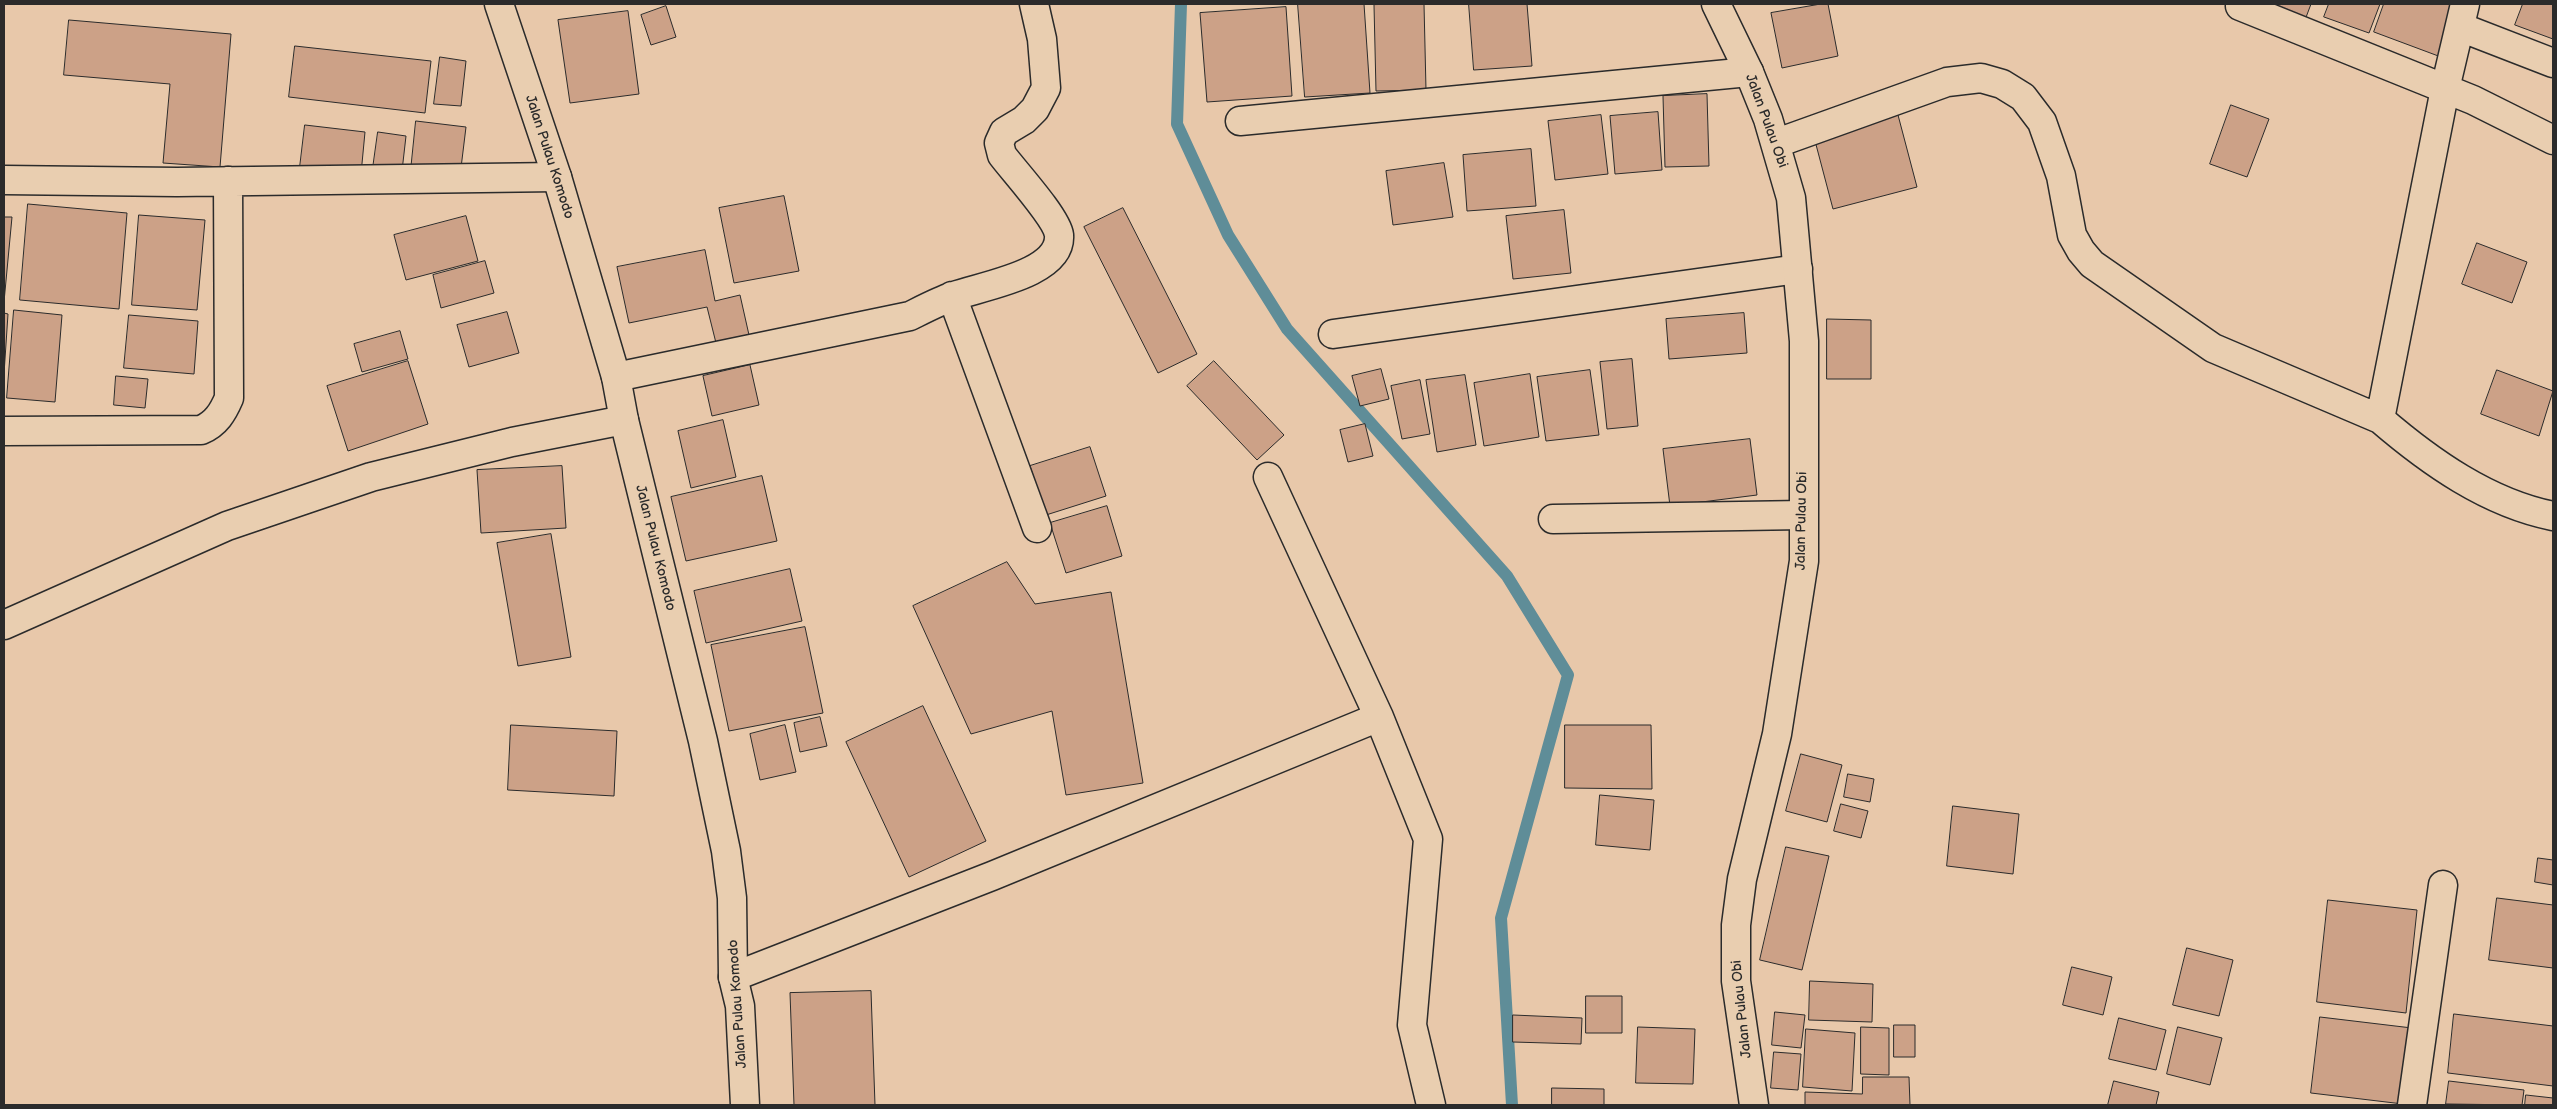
<!DOCTYPE html>
<style>
body{margin:0}
#map{position:relative;width:2557px;height:1109px;overflow:hidden;background:#e8c8aa;font-family:"Balsamiq Sans",sans-serif}
canvas{display:block}
.frame{position:absolute;inset:0;border:5px solid #2b2b2b;pointer-events:none}
</style>
<div id="map">
<canvas width="2557" height="1109"></canvas>
<div class="frame"></div>
</div>
<script>
const c = document.querySelector('canvas').getContext('2d');
c.lineJoin = 'round';
function strokePath(path, color, width, dash) { c.strokeStyle = color; c.lineWidth = width; c.lineCap = dash ? 'butt' : 'round'; c.setLineDash(dash || []); c.stroke(path); }
function fill(path, color) { c.fillStyle = color; c.fill(path, 'evenodd'); }
function drawText(font, color, halo, rows, align = 'center') {
  c.font = font + ' "Balsamiq Sans",sans-serif'; c.lineWidth = 4.5; c.setLineDash([]); c.textBaseline = 'middle'; c.strokeStyle = halo; c.fillStyle = color; for (const [text, x, y, turn = 0] of rows) {
    c.save(); c.translate(x, y); c.rotate((+turn || 0) * Math.PI / 180); c.textAlign = isNaN(turn) ? turn : align; if (halo) c.strokeText(text, 0, 0); c.fillText(text, 0, 0); c.restore();
  }
}
strokePath(new Path2D(`
 M 1181,4 L 1177,124 L 1228,235 L 1287,329 L 1507,576 L 1568,675 L 1501,918 L 1512,1105`), '#5f8d98', 12);
const building = new Path2D(`
 M 1298,4 L 1364,4 L 1370,93 L 1305,97 Z
 M 1424,4 L 1426,90 L 1376,91 L 1374,5 Z
 M 1469,4 L 1527,4 L 1532,66 L 1474,70 Z
 M 1821,4 L 1828,4 L 1838,56 L 1782,68 L 1771,13 Z
 M 2269,4 L 2311,4 L 2305,20 Z
 M 2329,4 L 2380,4 L 2369,33 L 2324,17 Z
 M 2384,4 L 2461,4 L 2441,57 L 2374,32 Z
 M 2523,4 L 2553,4 L 2553,39 L 2515,25 Z
 M 666,6 L 676,37 L 651,45 L 641,15 Z
 M 1286,7 L 1292,96 L 1207,102 L 1200,13 Z
 M 628,11 L 639,94 L 570,103 L 558,20 Z
 M 69,20 L 231,34 L 220,167 L 163,163 L 170,84 L 64,75 Z
 M 295,46 L 431,61 L 425,113 L 289,97 Z
 M 440,57 L 466,61 L 461,106 L 434,104 Z
 M 1707,94 L 1709,166 L 1665,167 L 1663,96 Z
 M 2231,105 L 2269,119 L 2247,177 L 2210,164 Z
 M 1658,112 L 1662,170 L 1615,174 L 1610,116 Z
 M 1601,115 L 1608,174 L 1555,180 L 1548,121 Z
 M 1898,115 L 1917,187 L 1833,209 L 1814,137 Z
 M 416,121 L 466,127 L 460,176 L 411,170 Z
 M 305,125 L 365,132 L 361,174 L 300,167 Z
 M 378,132 L 406,136 L 402,171 L 373,168 Z
 M 1531,149 L 1536,206 L 1467,211 L 1463,155 Z
 M 1444,163 L 1453,217 L 1393,225 L 1386,171 Z
 M 784,196 L 799,271 L 734,283 L 719,208 Z
 M 28,204 L 127,213 L 119,309 L 20,300 Z
 M 1123,208 L 1197,354 L 1158,373 L 1084,227 Z
 M 1564,210 L 1571,273 L 1513,279 L 1506,216 Z
 M 139,215 L 205,220 L 197,310 L 132,305 Z
 M 466,216 L 478,261 L 406,280 L 394,235 Z
 M 4,217 L 12,217 L 4,302 Z
 M 2477,243 L 2527,262 L 2512,303 L 2462,284 Z
 M 705,250 L 715,301 L 740,295 L 749,335 L 716,343 L 707,307 L 629,323 L 617,267 Z
 M 485,261 L 494,293 L 441,308 L 433,275 Z
 M 14,310 L 62,315 L 55,402 L 7,398 Z
 M 507,312 L 519,353 L 469,367 L 457,325 Z
 M 4,313 L 8,314 L 4,374 Z
 M 1744,313 L 1747,353 L 1669,359 L 1666,319 Z
 M 129,315 L 198,321 L 194,374 L 124,368 Z
 M 1827,319 L 1871,320 L 1871,379 L 1827,379 Z
 M 400,331 L 408,359 L 362,372 L 354,344 Z
 M 1632,359 L 1638,426 L 1607,429 L 1600,362 Z
 M 408,361 L 428,424 L 348,451 L 327,386 Z
 M 1214,361 L 1284,435 L 1257,460 L 1187,386 Z
 M 750,365 L 759,405 L 712,416 L 703,376 Z
 M 1381,369 L 1389,399 L 1360,406 L 1352,376 Z
 M 1590,370 L 1599,435 L 1546,441 L 1537,377 Z
 M 2497,370 L 2553,391 L 2539,436 L 2481,414 Z
 M 1530,374 L 1539,437 L 1484,446 L 1474,383 Z
 M 1465,375 L 1476,445 L 1437,452 L 1426,380 Z
 M 116,376 L 148,379 L 145,408 L 114,405 Z
 M 1420,380 L 1430,434 L 1402,439 L 1391,386 Z
 M 723,420 L 736,477 L 691,488 L 678,431 Z
 M 1365,424 L 1373,456 L 1348,462 L 1340,430 Z
 M 1750,439 L 1757,495 L 1670,506 L 1663,449 Z
 M 1090,447 L 1106,496 L 1046,515 L 1030,466 Z
 M 562,466 L 566,528 L 481,533 L 477,470 Z
 M 762,476 L 777,541 L 686,561 L 671,497 Z
 M 1107,506 L 1122,556 L 1066,573 L 1050,523 Z
 M 551,534 L 571,657 L 518,666 L 497,543 Z
 M 1007,562 L 1035,604 L 1111,592 L 1143,783 L 1066,795 L 1052,711 L 971,734 L 913,606 Z
 M 790,569 L 802,621 L 706,643 L 694,591 Z
 M 805,627 L 823,713 L 729,731 L 711,645 Z
 M 923,706 L 986,841 L 909,877 L 846,742 Z
 M 820,717 L 827,746 L 800,752 L 794,723 Z
 M 511,725 L 617,731 L 614,796 L 508,790 Z
 M 785,725 L 796,772 L 760,780 L 750,734 Z
 M 1565,725 L 1651,725 L 1652,789 L 1565,788 Z
 M 1801,754 L 1842,765 L 1827,822 L 1786,811 Z
 M 1848,774 L 1874,779 L 1870,802 L 1844,797 Z
 M 1600,795 L 1654,800 L 1650,850 L 1596,845 Z
 M 1841,804 L 1868,811 L 1861,838 L 1834,831 Z
 M 1953,806 L 2019,814 L 2013,874 L 1947,866 Z
 M 1786,847 L 1829,856 L 1802,970 L 1760,960 Z
 M 2538,858 L 2553,860 L 2553,885 L 2535,882 Z
 M 2497,898 L 2553,905 L 2553,968 L 2489,960 Z
 M 2328,900 L 2417,910 L 2406,1013 L 2317,1002 Z
 M 2187,948 L 2233,960 L 2219,1016 L 2173,1005 Z
 M 2072,967 L 2112,977 L 2103,1015 L 2063,1005 Z
 M 1810,981 L 1873,984 L 1872,1022 L 1809,1020 Z
 M 871,991 L 875,1105 L 794,1105 L 790,993 Z
 M 1586,996 L 1622,996 L 1622,1033 L 1586,1033 Z
 M 1775,1012 L 1805,1015 L 1801,1048 L 1772,1045 Z
 M 2454,1014 L 2553,1026 L 2553,1086 L 2448,1073 Z
 M 1513,1015 L 1582,1018 L 1581,1044 L 1513,1042 Z
 M 2320,1017 L 2412,1028 L 2403,1104 L 2311,1093 Z
 M 2119,1018 L 2166,1030 L 2156,1070 L 2109,1059 Z
 M 1894,1025 L 1915,1025 L 1915,1057 L 1894,1057 Z
 M 1638,1027 L 1695,1029 L 1693,1084 L 1636,1083 Z
 M 1861,1027 L 1889,1028 L 1889,1075 L 1861,1074 Z
 M 2178,1027 L 2222,1038 L 2210,1085 L 2167,1074 Z
 M 1806,1029 L 1855,1033 L 1852,1091 L 1803,1087 Z
 M 1774,1052 L 1801,1054 L 1798,1090 L 1771,1088 Z
 M 1863,1077 L 1909,1077 L 1910,1105 L 1805,1105 L 1805,1092 L 1862,1094 Z
 M 2114,1081 L 2159,1092 L 2156,1105 L 2108,1105 Z
 M 2449,1081 L 2524,1090 L 2522,1105 L 2446,1104 Z
 M 1552,1088 L 1604,1089 L 1604,1105 L 1552,1105 Z
 M 2526,1095 L 2553,1098 L 2553,1105 L 2525,1105 Z`);
fill(building, '#cca187');
strokePath(building, '#2b2b2b', 1);
const minor = new Path2D(`
 M 2240,6 L 2473,100 L 2553,140
 M 2460,27 L 2553,63
 M 1240,121 L 1749,72
 M 1777,143 L 1947,82 L 1981,78 L 2002,84 L 2023,97 L 2042,122 L 2061,176 L 2072,235 L 2081,251 L 2092,264 L 2213,348 L 2380,419 C 2430,462 2488,503 2553,516
 M 4,180 L 177,182 L 557,177
 M 952,296 L 1037,528
 M 1333,334 L 1798,269
 M 616,377 L 910,316 C 924,309 939,301 954,296 C 982,286 1062,274 1059,235 C 1057,218 1014,171 1002,155 L 999,143 L 1004,132 L 1024,120 L 1035,109 L 1046,88 L 1042,39 L 1034,4
 M 2380,419 L 2445,89 L 2465,4
 M 4,431 L 201,430 C 216,424 223,412 229,398 L 228,181
 M 1268,477 L 1379,717 L 1428,839 L 1412,1025 L 1431,1105
 M 1553,519 L 1803,515
 M 4,625 L 227,526 L 371,477 L 512,442 L 624,420
 M 733,977 L 992,876 L 1379,717
 M 2412,1105 L 2443,885`);
const tertiary = new Path2D(`
 M 499,4 L 557,177 L 616,377 L 624,420 L 703,741 L 726,851 L 732,898 L 733,977 L 740,1006 L 745,1105
 M 1716,4 L 1749,72 L 1768,119 L 1791,198 L 1804,341 L 1804,561 L 1777,734 L 1742,879 L 1736,925 L 1736,981 L 1754,1105`);
strokePath(minor, '#2b2b2b', 31);
strokePath(tertiary, '#2b2b2b', 31);
strokePath(minor, '#e9ceb0', 28);
strokePath(tertiary, '#e9ceb0', 28);
drawText('14px', '#2b2b2b', '#e9ceb0', [
 ["Jalan Pulau Obi",1766,121,70],
 ["Jalan Pulau Komodo",549,157,72],
 ["Jalan Pulau Obi",1802,521,-89],
 ["Jalan Pulau Komodo",655,548,76],
 ["Jalan Pulau Komodo",738,1004,-94],
 ["Jalan Pulau Obi",1742,1009,-96]
]);
</script>
